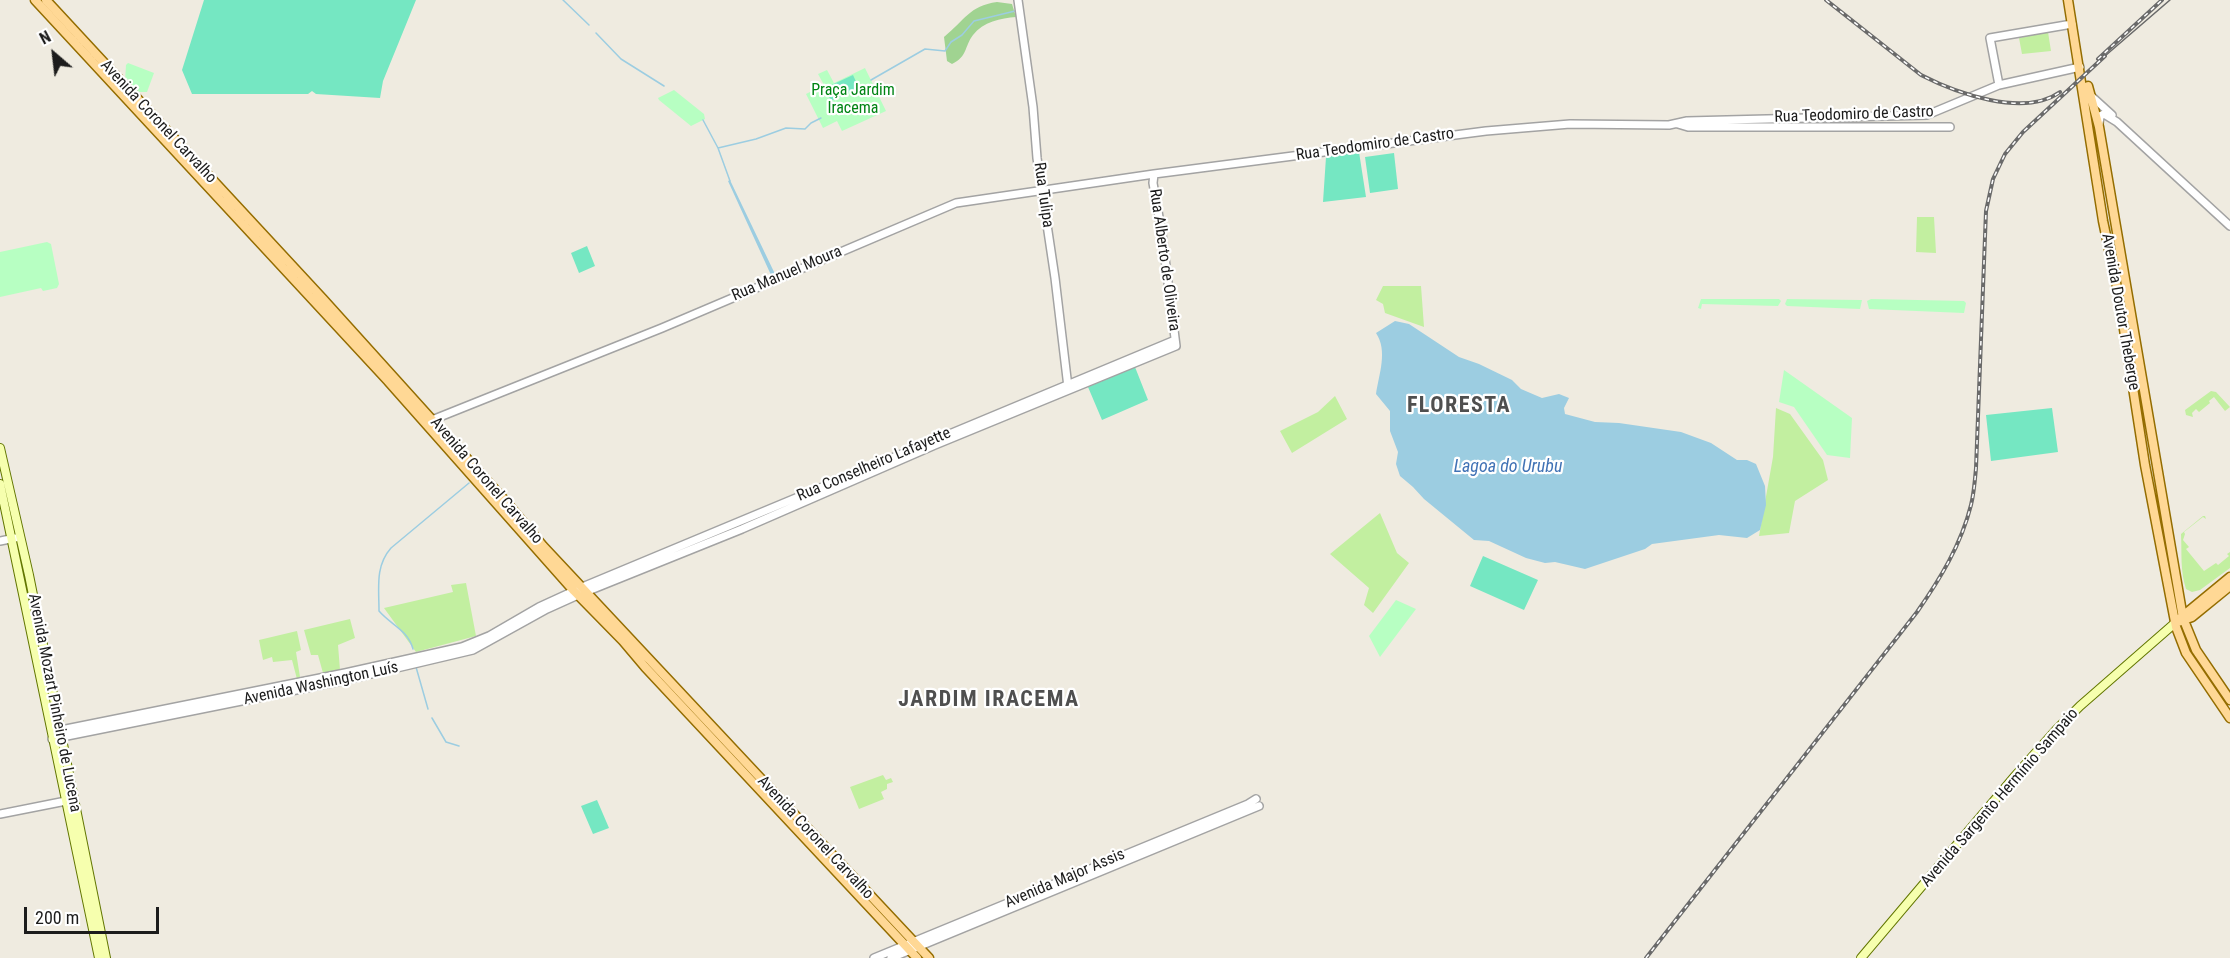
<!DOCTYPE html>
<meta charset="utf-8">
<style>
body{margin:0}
#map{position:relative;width:2230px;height:958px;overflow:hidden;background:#efebe0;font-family:"Roboto Condensed",sans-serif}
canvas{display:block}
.north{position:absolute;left:24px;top:24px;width:60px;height:60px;-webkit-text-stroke:4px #fff;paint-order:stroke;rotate:332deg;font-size:16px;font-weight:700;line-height:24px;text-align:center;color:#1c1c1c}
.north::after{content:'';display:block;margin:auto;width:21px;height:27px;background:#1c1c1c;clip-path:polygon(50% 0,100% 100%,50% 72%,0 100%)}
.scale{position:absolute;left:24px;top:907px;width:135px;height:27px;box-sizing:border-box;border:3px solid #1c1c1c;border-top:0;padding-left:8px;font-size:18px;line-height:21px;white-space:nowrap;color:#1c1c1c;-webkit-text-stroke:4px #fff;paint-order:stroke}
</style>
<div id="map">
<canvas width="2230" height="958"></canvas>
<div class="north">N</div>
<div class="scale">200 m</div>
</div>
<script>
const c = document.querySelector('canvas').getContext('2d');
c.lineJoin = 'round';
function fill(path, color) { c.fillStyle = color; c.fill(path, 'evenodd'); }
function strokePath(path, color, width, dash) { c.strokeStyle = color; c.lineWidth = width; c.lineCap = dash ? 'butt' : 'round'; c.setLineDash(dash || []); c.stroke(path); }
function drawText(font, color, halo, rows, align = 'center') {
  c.font = font + ' "Roboto Condensed",sans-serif'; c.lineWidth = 4.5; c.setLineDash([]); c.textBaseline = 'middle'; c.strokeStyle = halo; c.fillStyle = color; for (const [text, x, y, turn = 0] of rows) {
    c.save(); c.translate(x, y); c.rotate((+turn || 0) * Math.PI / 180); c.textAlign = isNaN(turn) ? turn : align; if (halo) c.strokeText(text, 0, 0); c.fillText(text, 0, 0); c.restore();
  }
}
fill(new Path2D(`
 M 2048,32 L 2051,51 L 2022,54 L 2019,38 Z
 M 1917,217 L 1934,217 L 1936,253 L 1916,252 Z
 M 1383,286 L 1421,286 L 1424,327 L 1385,313 L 1383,304 L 1376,300 Z
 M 2211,391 L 2216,392 L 2230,407 L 2225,411 L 2214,397 L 2209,401 L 2210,403 L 2199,412 L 2196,409 L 2192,413 L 2193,417 L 2186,415 L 2185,410 Z
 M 1335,396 L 1347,419 L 1292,453 L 1280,431 L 1318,412 Z
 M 1776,408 L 1790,414 L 1823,460 L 1828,480 L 1795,501 L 1789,533 L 1759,536 L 1773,457 Z
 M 1380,513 L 1397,553 L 1409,563 L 1373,613 L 1364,605 L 1369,588 L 1330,554 Z
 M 2203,516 L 2205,516 L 2206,519 L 2203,517 L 2184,532 L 2185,534 L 2183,540 L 2189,547 L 2186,549 L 2204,571 L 2216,563 L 2218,565 L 2229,556 L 2227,554 L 2230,552 L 2230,568 L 2200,590 L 2192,592 L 2186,589 C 2180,570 2182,554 2181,534 Z
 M 466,583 L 476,636 L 416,652 L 384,608 L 453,592 L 451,585 Z
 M 350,619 L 355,638 L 338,645 L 340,670 L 323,673 L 318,655 L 311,655 L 304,630 Z
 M 297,631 L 301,650 L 296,652 L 300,677 L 297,679 L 292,660 L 273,662 L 272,657 L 263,660 L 259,640 Z
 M 883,775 L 886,780 L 891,778 L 893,782 L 887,784 L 887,789 L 881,792 L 884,799 L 859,809 L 850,787 Z`), '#c2efa0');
fill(new Path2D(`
 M 997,2 L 1012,4 L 1016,17 C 1001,18 983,22 973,35 C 964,47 968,56 952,64 L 947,61 L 944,37 C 965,20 969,6 997,2 Z`), '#a0d391');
fill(new Path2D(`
 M 128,63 L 154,73 L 147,92 L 136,92 L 125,81 L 126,65 Z
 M 865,68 L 886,111 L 842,131 L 837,121 L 823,128 L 806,94 L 824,85 L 818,74 L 827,70 L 834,83 Z
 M 674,90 L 704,114 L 705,119 L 691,126 L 659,100 L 658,98 Z
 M 47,242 L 51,244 L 59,284 L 57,288 L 43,291 L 41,288 L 0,297 L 0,252 Z
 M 1701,299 L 1779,299 L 1781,301 L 1778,306 L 1702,304 L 1701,309 L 1698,308 Z
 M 1787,299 L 1860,300 L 1862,300 L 1860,309 L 1787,306 L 1785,304 Z
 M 1871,299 L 1964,301 L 1966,303 L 1964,313 L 1869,309 L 1867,301 Z
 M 1784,370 L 1852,418 L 1850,458 L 1827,455 L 1794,407 L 1779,402 Z
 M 1396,600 L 1416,609 L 1380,657 L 1369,636 Z`), '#b7ffc2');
fill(new Path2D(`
 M 204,0 L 416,0 L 383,81 L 380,98 L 316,94 L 312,91 L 308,94 L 192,94 L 182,70 Z
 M 853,75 L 859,88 L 831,101 L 825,88 Z
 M 1359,152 L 1366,197 L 1323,202 L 1326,157 Z
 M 1394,153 L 1398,189 L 1370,193 L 1365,157 Z
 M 587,246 L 595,266 L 579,273 L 571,253 Z
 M 1135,367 L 1148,400 L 1102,420 L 1088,387 Z
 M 2052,408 L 2058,452 L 1991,461 L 1986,415 Z
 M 1483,556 L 1538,580 L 1524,610 L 1470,586 Z
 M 597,800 L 609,828 L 593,834 L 581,806 Z`), '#75e7c2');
fill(new Path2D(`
 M 730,180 L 775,274 L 771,275 L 728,181 Z
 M 1395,321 L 1409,324 L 1459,357 L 1479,364 L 1512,380 L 1521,389 L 1542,398 L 1559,394 L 1569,398 L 1564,408 L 1565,414 L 1595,422 L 1619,423 L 1681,432 L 1711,443 L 1737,460 L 1747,460 L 1756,464 L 1765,486 L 1766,505 L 1760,530 L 1747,538 L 1719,535 L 1652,544 L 1645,549 L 1585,569 L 1555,562 L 1545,563 L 1526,558 L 1489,541 L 1474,540 L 1424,499 L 1413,487 L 1400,476 L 1396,464 L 1398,452 L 1390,431 L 1390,411 L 1376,394 C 1379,374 1388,351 1376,333 Z`), '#9ccde1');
strokePath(new Path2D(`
 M 563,0 L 589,25
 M 596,33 L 621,59 L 664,86
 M 871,80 L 925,49 L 945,51 L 951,42 L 962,35 L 974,21 L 1015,11
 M 703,120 L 718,148 L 730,181
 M 718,148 L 756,139 L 786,128 L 805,129 L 811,123 L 821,118
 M 413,649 C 408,630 391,625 379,611 C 379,588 375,566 391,548 L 469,483
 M 416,667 L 428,709
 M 432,718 L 446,742 L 459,746`), '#9ccde1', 1.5);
const tertiary = new Path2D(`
 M 1018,0 L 1033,107 L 1037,158 L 1055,278 L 1068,387
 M 1999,85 L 1990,38 L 2072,24
 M 2090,95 L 2112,115
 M 1678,124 L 1688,127 L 1950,127
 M 2099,124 L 2100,116 L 2104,114 L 2117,122 L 2230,226
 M 432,420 L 662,328 L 956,203 L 1154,174 L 1486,131 L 1570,124 L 1669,125 L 1687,121 L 1927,115 L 1999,85 L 2080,67
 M 0,541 L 15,538
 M 56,731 L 345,673 L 462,647 L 489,636 L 539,607 L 587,585 L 1175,340
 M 52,739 L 346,680 L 473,650 L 547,609 L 578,595 L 742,529 L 935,445 L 1176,346 L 1162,234 L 1153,183 L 1154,174
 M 0,814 L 71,800
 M 874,958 L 1248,804 L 1256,799
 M 891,958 L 1259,806`);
const secondary = new Path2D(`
 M 0,448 L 29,575 L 106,958
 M 0,484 L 99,958
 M 1861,958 L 2015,776 L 2056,730 L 2080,706 L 2175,623`);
const primary = new Path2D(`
 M 35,0 L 388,381 L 574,591 L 623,641 L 645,667 L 917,958
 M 46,0 L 323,299 L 508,504 L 543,546 L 929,958
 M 2068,0 L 2103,221 L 2119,297 L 2145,465 L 2176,627 L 2186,653 L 2230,718
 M 2088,86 L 2099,127 L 2183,618 L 2196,650 L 2230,700
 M 2179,619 L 2230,577
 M 2178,622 L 2192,617 L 2230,586`);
strokePath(tertiary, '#a3a3a3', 10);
strokePath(secondary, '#627600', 10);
strokePath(primary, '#946d00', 11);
strokePath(tertiary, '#fff', 7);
strokePath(secondary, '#f6ffae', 8);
strokePath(primary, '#ffd895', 8);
strokePath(new Path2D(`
 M 2105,56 L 2170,0`), '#6a6a6a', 1.5);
const rail = new Path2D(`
 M 1826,0 L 1921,75 C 1956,93 2024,118 2060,92
 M 2098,59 L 2162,0
 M 1646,958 L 1917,612 C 1940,579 1961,545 1971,505 C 1974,493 1975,480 1976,468 L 1986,211 L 1993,179 L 2005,154 L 2023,132 L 2105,56`);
strokePath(rail, '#6a6a6a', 4);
strokePath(rail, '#fff', 1.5, [4.5]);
drawText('16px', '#008414', '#fff', [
 ["Praça Jardim",853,91],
 ["Iracema",853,109]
]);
drawText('16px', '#1c1c1c', '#fff', [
 ["Rua Teodomiro de Castro",1854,115,-2],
 ["Avenida Coronel Carvalho",158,122,47],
 ["Rua Teodomiro de Castro",1375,145,-8],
 ["Rua Tulipa",1043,195,82],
 ["Rua Alberto de Oliveira",1164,260,82],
 ["Rua Manuel Moura",787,274,-23],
 ["Avenida Doutor Theberge",2120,312,80],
 ["Rua Conselheiro Lafayette",874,465,-23],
 ["Avenida Coronel Carvalho",486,481,49],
 ["Avenida Washington Luís",321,684,-12],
 ["Avenida Mozart Pinheiro de Lucena",54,703,79],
 ["Avenida Sargento Hermínio Sampaio",2000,798,-49],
 ["Avenida Coronel Carvalho",815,838,47],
 ["Avenida Major Assis",1065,879,-23]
]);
drawText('italic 18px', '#4072b5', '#fff', [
 ["Lagoa do Urubu",1508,467]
]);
c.letterSpacing = '1.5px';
drawText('bold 22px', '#4f4f4f', '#fff', [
 ["FLORESTA",1459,406],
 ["JARDIM IRACEMA",989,700]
]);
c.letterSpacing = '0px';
</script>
